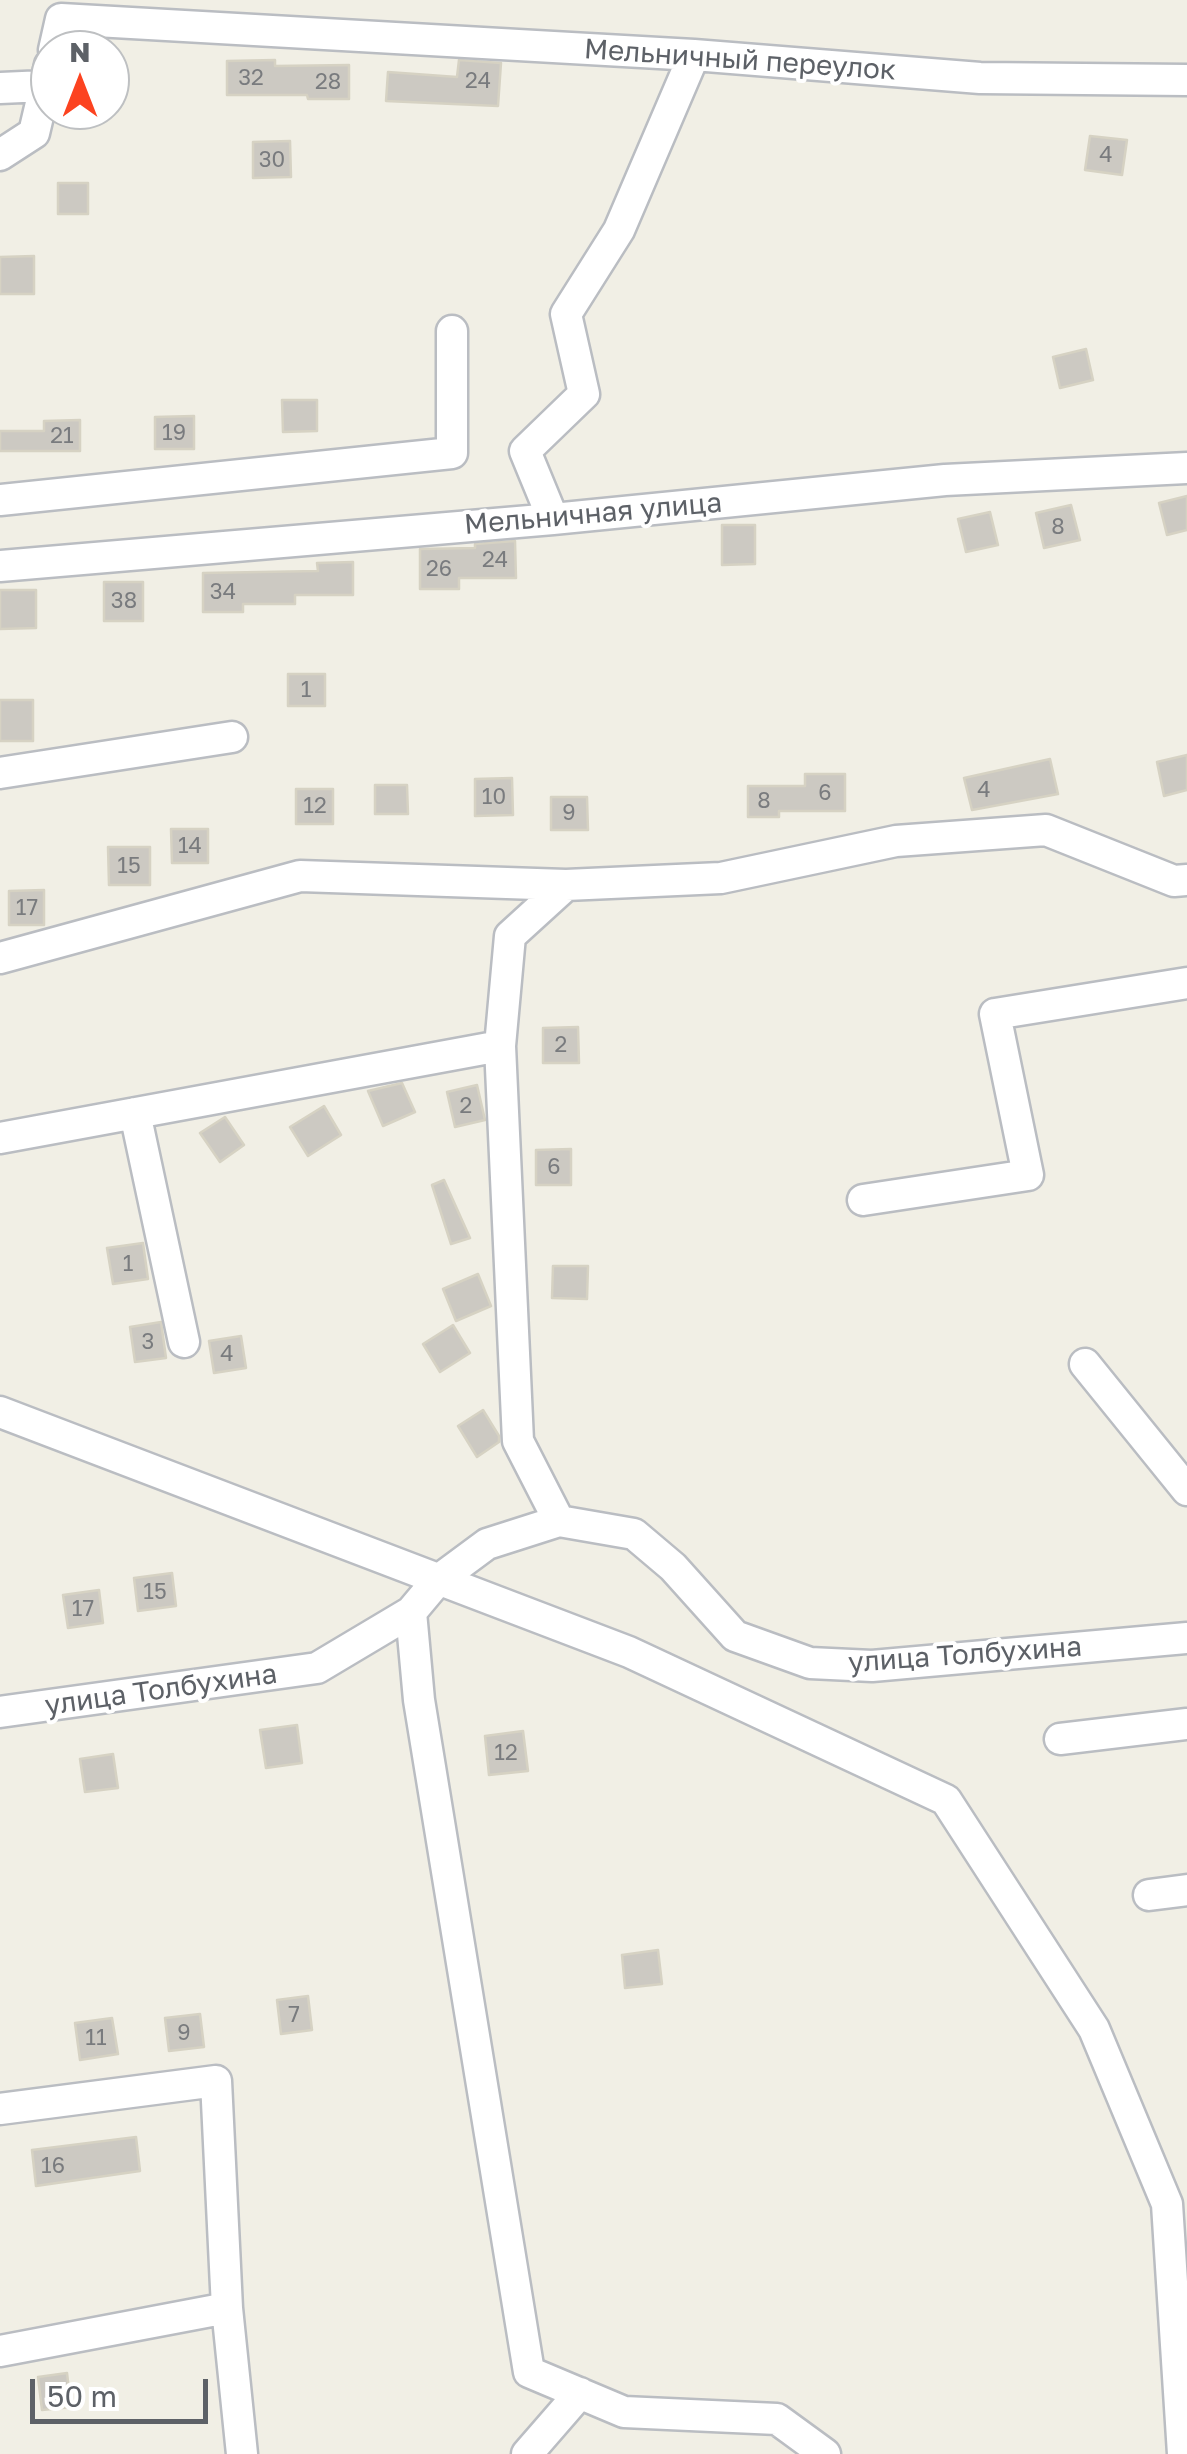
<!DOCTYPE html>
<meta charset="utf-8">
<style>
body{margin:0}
#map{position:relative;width:1187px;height:2454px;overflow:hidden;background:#f1efe5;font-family:"Golos Text",sans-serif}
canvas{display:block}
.north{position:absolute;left:30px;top:30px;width:100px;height:100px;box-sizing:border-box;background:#fff;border:2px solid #bec0c2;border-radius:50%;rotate:0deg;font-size:28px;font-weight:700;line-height:40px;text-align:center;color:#5d6167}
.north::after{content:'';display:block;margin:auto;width:35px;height:45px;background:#fc4320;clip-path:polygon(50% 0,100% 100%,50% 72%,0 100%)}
.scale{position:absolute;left:30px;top:2379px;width:178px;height:45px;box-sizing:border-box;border:5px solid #5d6167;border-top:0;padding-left:12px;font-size:30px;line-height:35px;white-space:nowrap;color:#5d6167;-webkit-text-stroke:8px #fff;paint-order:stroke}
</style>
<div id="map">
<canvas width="1187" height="2454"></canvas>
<div class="north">N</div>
<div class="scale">50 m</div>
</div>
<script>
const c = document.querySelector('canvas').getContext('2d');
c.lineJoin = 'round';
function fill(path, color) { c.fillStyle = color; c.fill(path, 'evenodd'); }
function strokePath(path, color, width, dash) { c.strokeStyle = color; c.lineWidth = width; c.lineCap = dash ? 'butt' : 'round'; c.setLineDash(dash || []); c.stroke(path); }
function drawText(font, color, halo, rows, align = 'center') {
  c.font = font + ' "Golos Text",sans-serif'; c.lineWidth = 8; c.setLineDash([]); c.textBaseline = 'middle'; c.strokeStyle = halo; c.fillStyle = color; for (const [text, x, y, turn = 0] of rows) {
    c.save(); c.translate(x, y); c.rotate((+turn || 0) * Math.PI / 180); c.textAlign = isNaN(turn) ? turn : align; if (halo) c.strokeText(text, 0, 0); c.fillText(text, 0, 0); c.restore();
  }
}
const building = new Path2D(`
 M 275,60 L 275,66 L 349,65 L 349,99 L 308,99 L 307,95 L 227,95 L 227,61 Z
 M 459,60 L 501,63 L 498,106 L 386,101 L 388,72 L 457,77 Z
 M 1090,136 L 1127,140 L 1122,175 L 1085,170 Z
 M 290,141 L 291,177 L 253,178 L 253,142 Z
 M 58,183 L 88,183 L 88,214 L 58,214 Z
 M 34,256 L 34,294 L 0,294 L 0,257 Z
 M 1086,349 L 1093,380 L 1060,388 L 1053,357 Z
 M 282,400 L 317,400 L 317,431 L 283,432 Z
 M 194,416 L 194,449 L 155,449 L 155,417 Z
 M 80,420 L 80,451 L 0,451 L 0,431 L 44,431 L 44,421 Z
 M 1187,496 L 1187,530 L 1167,535 L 1159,503 Z
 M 1071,505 L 1080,540 L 1044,548 L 1036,513 Z
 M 990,512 L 998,545 L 966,552 L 958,519 Z
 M 722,525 L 755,525 L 755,564 L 722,565 Z
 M 515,541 L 516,578 L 459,578 L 459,589 L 420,589 L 420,549 L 475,548 L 475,544 Z
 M 353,562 L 353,595 L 295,595 L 295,604 L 243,604 L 243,612 L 203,612 L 203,573 L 318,571 L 317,563 Z
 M 104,582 L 143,582 L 143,621 L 104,621 Z
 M 0,590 L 36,590 L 36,628 L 0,629 Z
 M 288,674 L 325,674 L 325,706 L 288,706 Z
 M 0,700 L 33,700 L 33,741 L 0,741 Z
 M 1187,755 L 1187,790 L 1164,796 L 1157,762 Z
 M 1050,759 L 1058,794 L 972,810 L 964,778 Z
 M 805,774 L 845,774 L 845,811 L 779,811 L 779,817 L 748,817 L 748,786 L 805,786 Z
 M 512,778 L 513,815 L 475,816 L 475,779 Z
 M 375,785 L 407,785 L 408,814 L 375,814 Z
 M 296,789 L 333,789 L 333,824 L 296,824 Z
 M 551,797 L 587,797 L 588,830 L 551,830 Z
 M 171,829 L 208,829 L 208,863 L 172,863 Z
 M 108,847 L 150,847 L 150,885 L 109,885 Z
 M 44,890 L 44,925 L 9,925 L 9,891 Z
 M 578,1027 L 579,1063 L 543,1063 L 543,1028 Z
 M 402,1083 L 415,1112 L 383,1126 L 368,1091 Z
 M 477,1085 L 485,1120 L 455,1127 L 447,1092 Z
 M 324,1106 L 341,1135 L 308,1156 L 290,1127 Z
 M 225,1117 L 244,1145 L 220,1162 L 200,1133 Z
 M 571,1149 L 571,1185 L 536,1185 L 536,1150 Z
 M 444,1180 L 470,1238 L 451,1244 L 432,1185 Z
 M 143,1243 L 148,1279 L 113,1284 L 107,1248 Z
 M 553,1266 L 588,1266 L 587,1299 L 552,1298 Z
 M 478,1274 L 491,1306 L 456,1321 L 443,1289 Z
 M 161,1322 L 166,1358 L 135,1362 L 130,1327 Z
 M 453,1325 L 470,1353 L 440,1372 L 423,1344 Z
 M 241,1336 L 246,1368 L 214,1373 L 209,1341 Z
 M 483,1410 L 499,1436 L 499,1442 L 477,1457 L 458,1426 Z
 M 172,1573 L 176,1606 L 138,1611 L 134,1578 Z
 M 99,1590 L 103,1623 L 68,1628 L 63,1595 Z
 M 297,1725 L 302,1763 L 266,1768 L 260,1730 Z
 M 523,1731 L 528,1771 L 489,1775 L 485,1736 Z
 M 113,1754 L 118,1788 L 85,1792 L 80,1759 Z
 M 658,1950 L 662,1984 L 625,1988 L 622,1955 Z
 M 308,1996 L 312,2030 L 281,2034 L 277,2000 Z
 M 200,2014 L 204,2047 L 169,2051 L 165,2018 Z
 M 112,2018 L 118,2054 L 80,2060 L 75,2023 Z
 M 136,2137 L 140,2171 L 36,2186 L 32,2150 Z
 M 67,2373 L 71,2407 L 42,2410 L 38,2377 Z`);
fill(building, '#ccc9c2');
strokePath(building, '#d6d2c3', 2.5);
const minor = new Path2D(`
 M 54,50 L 61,19 L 694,55 L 980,78 L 1187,80
 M 0,88 L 45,86
 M 0,155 L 34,133 L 50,65
 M 0,500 L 452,453 L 452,331
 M 553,519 L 525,451 L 584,394 L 566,314 L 619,230 L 694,55
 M 0,566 L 553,519 L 945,480 L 1187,468
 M 0,773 L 232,737
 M 566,885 L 721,878 L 896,841 L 1046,830 L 1174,881 L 1187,880
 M 0,958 L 300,876 L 566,885 L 510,936 L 500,1046
 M 135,1113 L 184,1342
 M 0,1138 L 500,1046 L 518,1441 L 559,1521
 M 863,1200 L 1028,1175 L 995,1014 L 1187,983
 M 1085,1364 L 1187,1490
 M 0,1412 L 629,1652 L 946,1800 L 1094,2029 L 1167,2204 L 1183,2454
 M 411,1612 L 419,1700 L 529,2372 L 624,2412 L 777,2419 L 825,2454
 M 0,1712 L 317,1668 L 411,1612 L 437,1581 L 487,1544 L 559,1521 L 634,1534 L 673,1567 L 735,1636 L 810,1663 L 872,1666 L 1187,1638
 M 1060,1739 L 1187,1724
 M 1149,1895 L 1187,1890
 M 0,2109 L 216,2081 L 227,2308
 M 0,2351 L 227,2308 L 242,2454
 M 527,2454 L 580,2393`);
strokePath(minor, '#babdc2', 35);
strokePath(minor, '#fff', 30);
drawText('22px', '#797b7e', null, [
 ["32",251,78],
 ["24",478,81],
 ["28",328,82],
 ["4",1106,155],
 ["30",272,160],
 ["19",174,433],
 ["21",62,436],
 ["8",1058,527],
 ["24",495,560],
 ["26",439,569],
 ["34",223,592],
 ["38",124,601],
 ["1",306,690],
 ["4",984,790],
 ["6",825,793],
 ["10",494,797],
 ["8",764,801],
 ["12",315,806],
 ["9",569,813],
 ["14",190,846],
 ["15",129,866],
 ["17",27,908],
 ["2",561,1045],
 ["2",466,1106],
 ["6",554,1167],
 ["1",128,1264],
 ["3",148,1342],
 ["4",227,1354],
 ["15",155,1592],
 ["17",83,1609],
 ["12",506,1753],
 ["7",294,2015],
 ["9",184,2033],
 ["11",96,2038],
 ["16",53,2166]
]);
drawText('28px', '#5d6167', '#fff', [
 ["Мельничный переулок",740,60,4],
 ["Мельничная улица",593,514,-5],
 ["улица Толбухина",965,1655,-4],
 ["улица Толбухина",161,1690,-8]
]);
</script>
